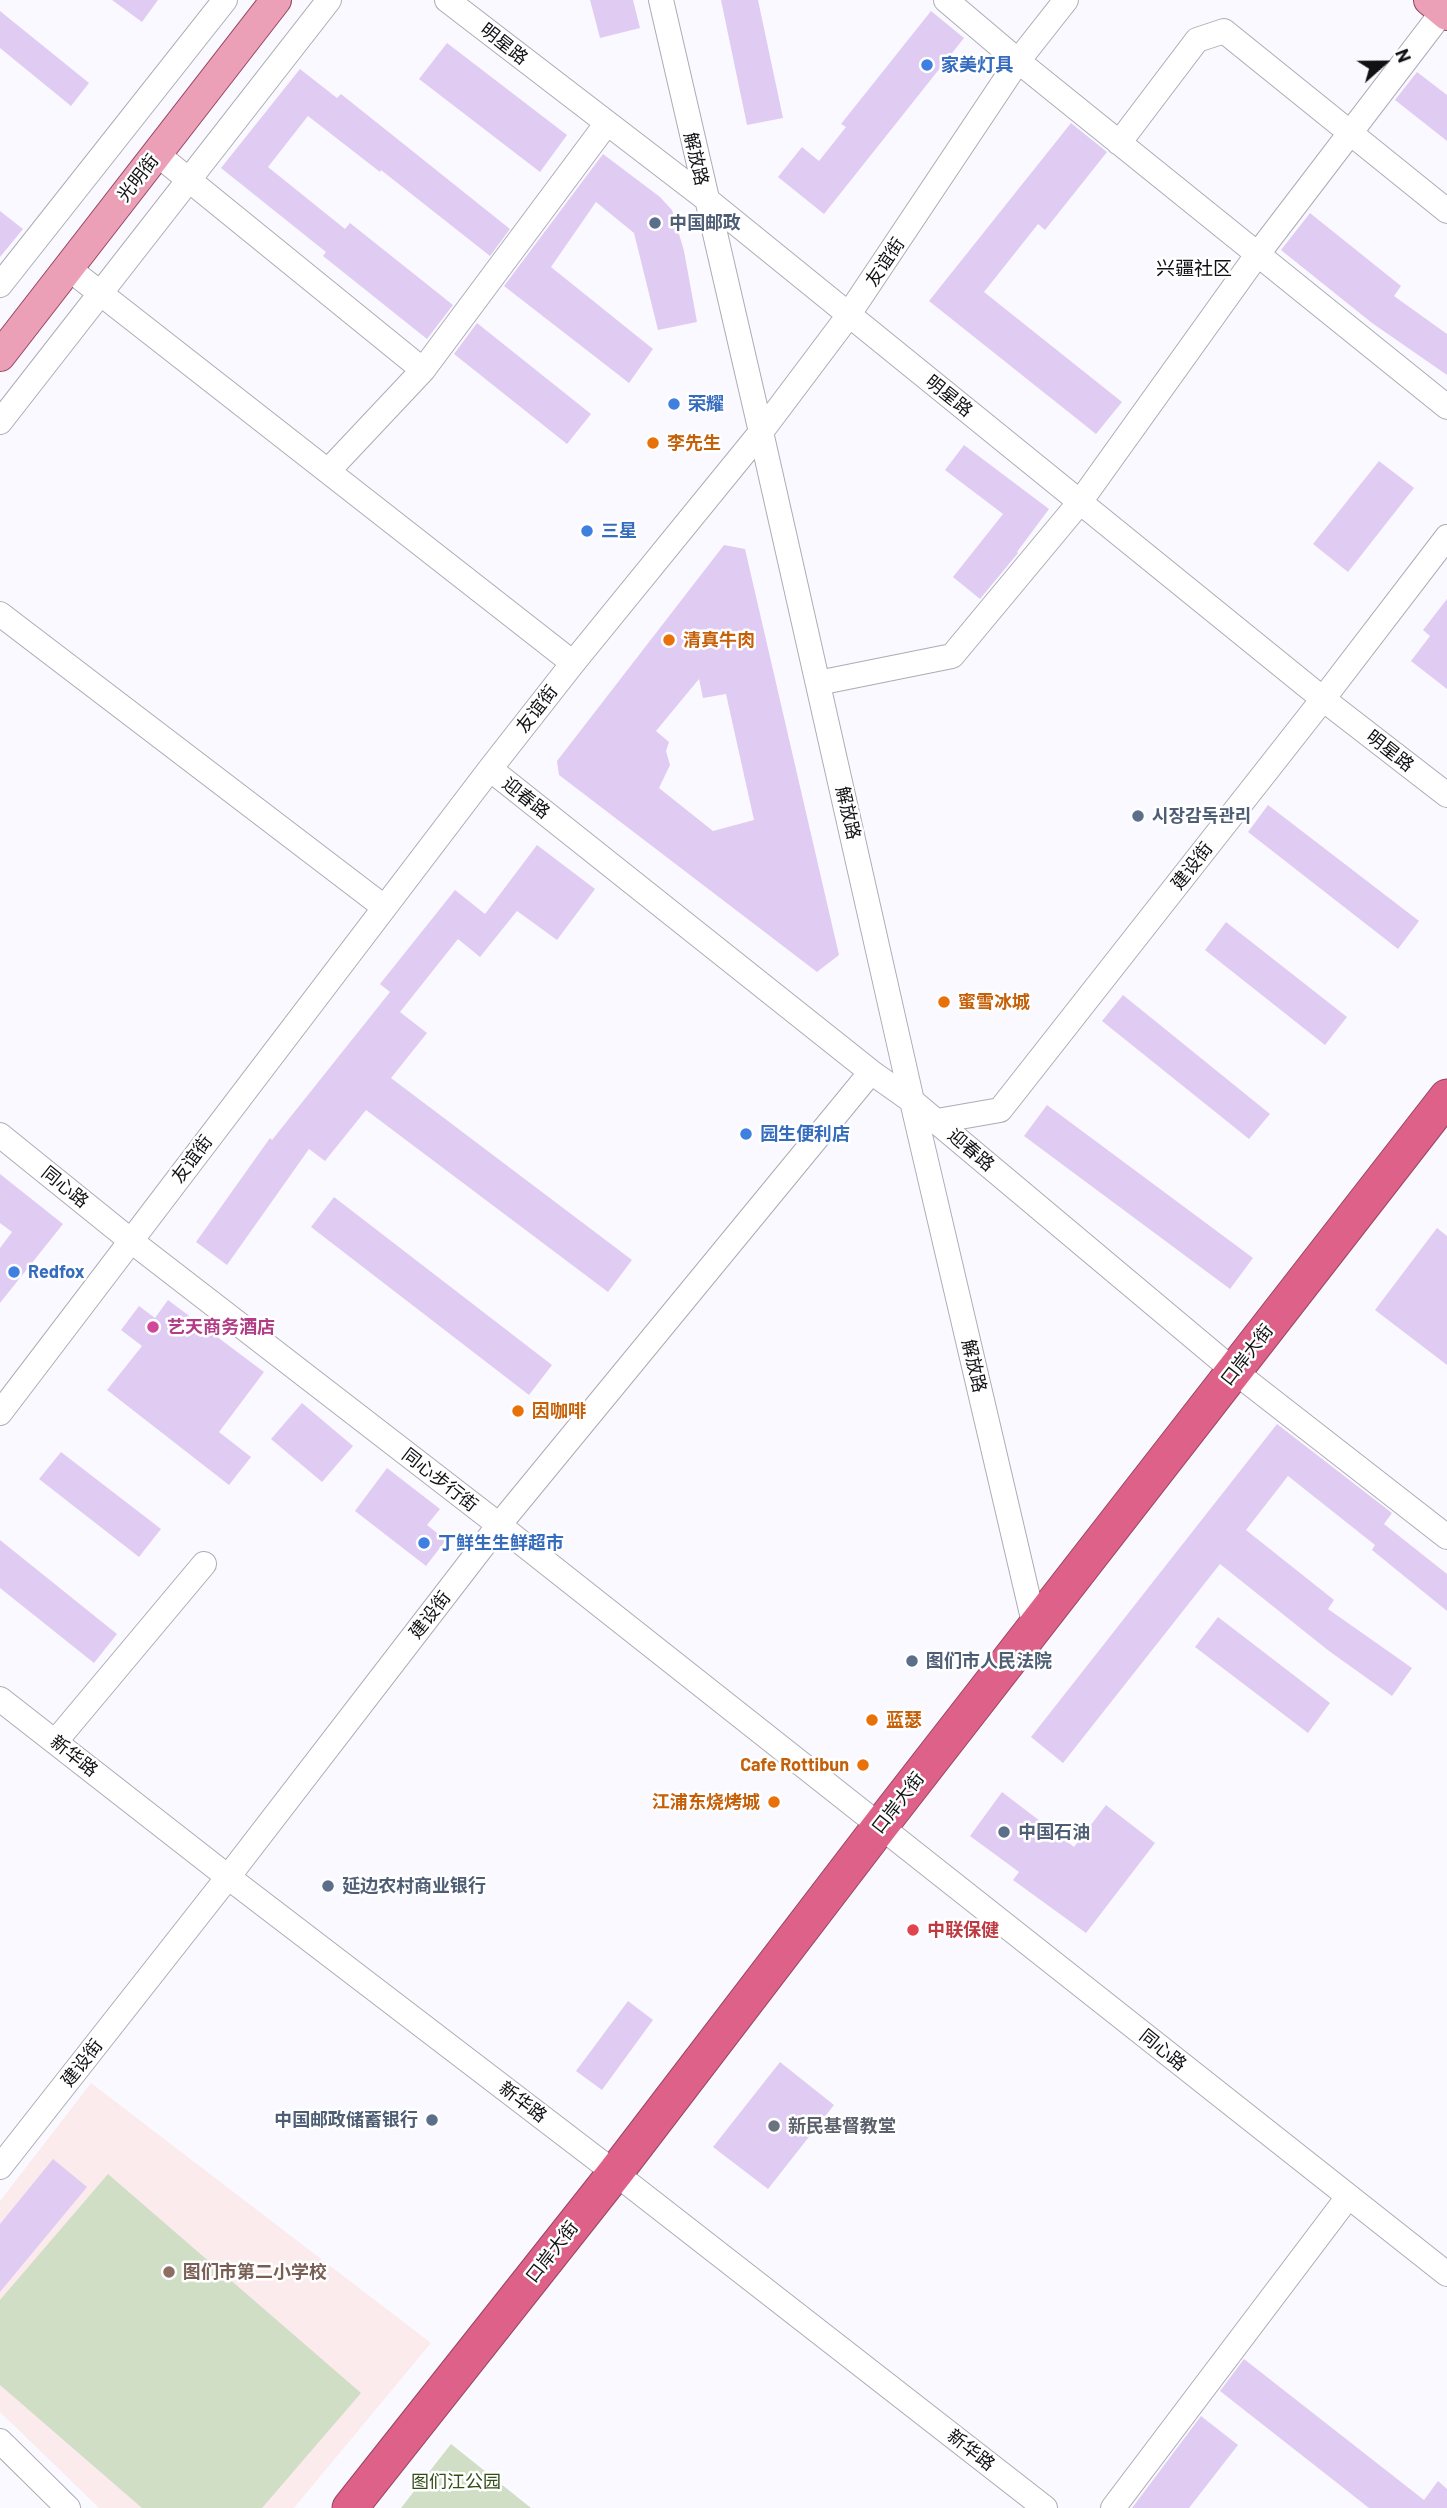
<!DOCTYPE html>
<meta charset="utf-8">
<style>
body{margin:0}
#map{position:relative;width:1447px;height:2508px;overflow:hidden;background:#faf9ff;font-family:Barlow,sans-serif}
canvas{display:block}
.north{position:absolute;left:1349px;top:28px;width:70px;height:70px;-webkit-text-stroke:5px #fff;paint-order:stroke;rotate:69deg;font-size:19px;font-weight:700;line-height:28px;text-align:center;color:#111114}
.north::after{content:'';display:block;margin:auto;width:24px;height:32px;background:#111114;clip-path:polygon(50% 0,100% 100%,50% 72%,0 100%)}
</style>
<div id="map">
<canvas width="1447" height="2508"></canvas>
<div class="north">N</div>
</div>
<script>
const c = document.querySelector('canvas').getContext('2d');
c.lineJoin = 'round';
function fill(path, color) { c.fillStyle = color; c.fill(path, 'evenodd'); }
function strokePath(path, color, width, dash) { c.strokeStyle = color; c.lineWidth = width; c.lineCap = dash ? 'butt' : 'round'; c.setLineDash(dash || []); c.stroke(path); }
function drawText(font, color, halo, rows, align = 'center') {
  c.font = font + ' Barlow,"Noto Sans SC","Noto Sans KR",sans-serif'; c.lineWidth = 5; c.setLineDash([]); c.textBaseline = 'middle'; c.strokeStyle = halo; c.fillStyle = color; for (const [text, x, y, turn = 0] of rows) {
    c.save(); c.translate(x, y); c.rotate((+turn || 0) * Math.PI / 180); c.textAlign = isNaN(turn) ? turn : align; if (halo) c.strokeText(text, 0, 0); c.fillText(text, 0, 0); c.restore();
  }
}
fill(new Path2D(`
 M 91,2083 L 431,2343 L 294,2508 L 99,2508 L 0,2412 L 0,2201 Z`), '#fcebed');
fill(new Path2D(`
 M 108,2174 L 361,2393 L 262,2508 L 142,2508 L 0,2385 L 0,2300 Z
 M 451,2444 L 531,2508 L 401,2508 Z`), '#d0dec5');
fill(new Path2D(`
 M 112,0 L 158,0 L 142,22 Z
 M 590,0 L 633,0 L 640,28 L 600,38 Z
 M 721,0 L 758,0 L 783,118 L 747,125 Z
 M 0,11 L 89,83 L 71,106 L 0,48 Z
 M 931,11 L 964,38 L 824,214 L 778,177 L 802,147 L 819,161 L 846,127 L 841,124 Z
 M 447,43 L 567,135 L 540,172 L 419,79 Z
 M 300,69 L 337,98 L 341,94 L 510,229 L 490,256 L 381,170 L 380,172 L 308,116 L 268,167 L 345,229 L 350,223 L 453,305 L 427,339 L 323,256 L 326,252 L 221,168 Z
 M 1417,72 L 1447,95 L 1447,141 L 1395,100 Z
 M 1071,123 L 1107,152 L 1045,230 L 1038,224 L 984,292 L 1122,402 L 1096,434 L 929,301 Z
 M 603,154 L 660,197 L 672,210 L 684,251 L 697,322 L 658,330 L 634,233 L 596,202 L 551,267 L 653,349 L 629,383 L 504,286 Z
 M 0,211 L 23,229 L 0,257 Z
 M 1310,213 L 1401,286 L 1394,296 L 1447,334 L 1447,375 L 1372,323 L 1281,250 Z
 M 477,323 L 591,414 L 567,444 L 454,354 Z
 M 964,445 L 1049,509 L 1017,552 L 1018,553 L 980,599 L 953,577 L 1003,514 L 945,470 Z
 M 1379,461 L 1414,488 L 1348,572 L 1313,544 Z
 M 724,545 L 745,549 L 839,955 L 817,972 L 559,775 L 557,761 ZM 699,679 L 703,698 L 726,694 L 754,820 L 713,831 L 659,788 L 670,765 L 666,751 L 669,742 L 656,731 Z
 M 1447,599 L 1447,689 L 1411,661 L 1430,636 L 1423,630 Z
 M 1268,805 L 1419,921 L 1398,949 L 1248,832 Z
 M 537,845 L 595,889 L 557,940 L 517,911 L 480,957 L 458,939 L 400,1012 L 427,1033 L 391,1078 L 632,1260 L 608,1292 L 366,1110 L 325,1161 L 309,1149 L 227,1265 L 196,1242 L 270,1138 L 272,1140 L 390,992 L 380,984 L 455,890 L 485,914 Z
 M 1226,922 L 1347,1017 L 1325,1045 L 1205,950 Z
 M 1123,995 L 1270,1114 L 1249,1139 L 1102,1021 Z
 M 1047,1105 L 1253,1258 L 1230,1289 L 1024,1136 Z
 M 0,1174 L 63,1224 L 0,1303 L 0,1248 L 12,1232 L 0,1223 Z
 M 334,1197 L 552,1365 L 529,1395 L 311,1227 Z
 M 1437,1228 L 1447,1236 L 1447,1365 L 1375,1310 Z
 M 168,1300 L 264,1372 L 219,1432 L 251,1457 L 229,1485 L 107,1390 L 142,1346 L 121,1330 L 139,1306 L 155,1318 Z
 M 302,1403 L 353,1446 L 322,1482 L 271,1439 Z
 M 1277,1424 L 1392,1513 L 1384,1524 L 1447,1574 L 1447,1611 L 1372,1550 L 1375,1545 L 1288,1476 L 1246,1530 L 1334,1600 L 1328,1609 L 1412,1668 L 1392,1696 L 1329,1651 L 1220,1564 L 1063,1763 L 1031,1737 Z
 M 61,1452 L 161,1529 L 139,1557 L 39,1479 Z
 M 387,1468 L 440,1509 L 427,1525 L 446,1540 L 426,1566 L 355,1511 Z
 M 0,1540 L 117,1634 L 94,1663 L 0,1588 Z
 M 1218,1617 L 1330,1703 L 1308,1733 L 1195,1647 Z
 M 1002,1792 L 1074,1847 L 1106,1805 L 1155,1843 L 1086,1933 L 1013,1880 L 1019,1872 L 970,1836 Z
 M 628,2001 L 653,2020 L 602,2090 L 576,2071 Z
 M 780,2062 L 834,2105 L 768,2189 L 713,2147 Z
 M 53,2159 L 87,2187 L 0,2292 L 0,2224 Z
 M 1244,2359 L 1424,2500 L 1438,2481 L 1447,2489 L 1447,2508 L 1369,2508 L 1220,2391 Z
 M 1201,2416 L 1238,2445 L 1189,2508 L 1132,2508 Z`), '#e0ccf2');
const minor = new Path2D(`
 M 447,0 L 705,198 L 1323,699 L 1447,795
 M 661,0 L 761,432 L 912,1101 L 1035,1627
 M 946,0 L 1018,61 L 1447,407
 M 1119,143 L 1197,40 L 1224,31 L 1447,211
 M 157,154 L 423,370
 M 68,268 L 573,663
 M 0,285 L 225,0
 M 0,422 L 329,0
 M 328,471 L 423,370 L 607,123
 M 0,614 L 384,907
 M 818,683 L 952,656 L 1080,502 L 1257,255 L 1447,6
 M 490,769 L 871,1072 L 912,1101 L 1234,1371 L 1447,1537
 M 937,1121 L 1000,1110 L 1323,699 L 1447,537
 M 0,1135 L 130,1240 L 499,1525 L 1447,2274
 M 0,1413 L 490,769 L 573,663 L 761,432 L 843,323 L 1018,61 L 1066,0
 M 0,1699 L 228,1877 L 615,2173 L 1045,2508
 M 55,1742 L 204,1564
 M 0,2167 L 228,1877 L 499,1525 L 871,1072
 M 0,2441 L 68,2508
 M 1113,2508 L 1348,2197`);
const major = new Path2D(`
 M 1429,0 L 1447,15
 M 0,356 L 276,0`);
const highway = new Path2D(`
 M 350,2508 L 615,2173 L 881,1825 L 1447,1097`);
strokePath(minor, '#adabb4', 26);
strokePath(major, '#964560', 32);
strokePath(highway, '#964560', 37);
strokePath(minor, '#fff', 24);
strokePath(major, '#eba0b8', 30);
strokePath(highway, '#de6189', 35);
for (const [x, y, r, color] of [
 [927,65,7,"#3f7fe0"],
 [655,223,7,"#5c6f8a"],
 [674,404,7,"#3f7fe0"],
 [653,443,7,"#e8710a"],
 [587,531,7,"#3f7fe0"],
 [669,640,7,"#e8710a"],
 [1138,816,7,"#5c6f8a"],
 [944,1002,7,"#e8710a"],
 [746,1134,7,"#3f7fe0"],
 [14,1272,7,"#3f7fe0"],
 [153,1327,7,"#d1479c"],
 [518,1411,7,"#e8710a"],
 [424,1543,7,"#3f7fe0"],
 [912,1661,7,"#5c6f8a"],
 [872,1720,7,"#e8710a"],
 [863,1765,7,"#e8710a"],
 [774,1802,7,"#e8710a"],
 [1004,1832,7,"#5c6f8a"],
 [328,1886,7,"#5c6f8a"],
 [913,1930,7,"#e0444e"],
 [432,2120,7,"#5c6f8a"],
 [774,2126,7,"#6b7280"],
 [169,2272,7,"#8d6e63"]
]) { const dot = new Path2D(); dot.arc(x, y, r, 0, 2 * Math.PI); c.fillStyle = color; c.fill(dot); strokePath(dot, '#fff', 2.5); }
drawText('18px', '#111114', '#fff', [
 ["明星路",504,44,38],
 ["解放路",696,159,77],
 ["光明街",138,178,-52],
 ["友谊街",885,262,-56],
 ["明星路",949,396,39],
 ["友谊街",537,709,-52],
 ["明星路",1390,751,38],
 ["迎春路",526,798,38],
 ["解放路",848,813,77],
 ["建设街",1192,866,-52],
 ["迎春路",971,1150,40],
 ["友谊街",192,1159,-53],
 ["同心路",65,1187,39],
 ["口岸大街",1247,1355,-52],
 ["解放路",974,1366,77],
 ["同心步行街",440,1480,38],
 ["建设街",430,1615,-52],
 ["新华路",74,1756,38],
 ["口岸大街",898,1803,-52],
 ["同心路",1163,2050,39],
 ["建设街",82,2063,-52],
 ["新华路",523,2102,37],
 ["口岸大街",552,2252,-52],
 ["新华路",971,2450,38]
]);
drawText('bold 18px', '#366cbe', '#fff', [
 ["家美灯具",941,65],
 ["荣耀",688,404],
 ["三星",601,531],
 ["园生便利店",760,1134],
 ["Redfox",28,1272],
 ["丁鲜生生鲜超市",438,1543]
], 'left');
drawText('bold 18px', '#4e5e75', '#fff', [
 ["中国邮政",669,223],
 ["시장감독관리",1152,816],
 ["图们市人民法院",926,1661],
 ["中国石油",1018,1832],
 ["延边农村商业银行",342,1886],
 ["中国邮政储蓄银行",418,2120,"right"]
], 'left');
drawText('bold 18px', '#c56008', '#fff', [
 ["李先生",667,443],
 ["清真牛肉",683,640],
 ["蜜雪冰城",958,1002],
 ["因咖啡",532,1411],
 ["蓝瑟",886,1720],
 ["Cafe Rottibun",849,1765,"right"],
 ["江浦东烧烤城",760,1802,"right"]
], 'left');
drawText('bold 18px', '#b23c85', '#fff', [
 ["艺天商务酒店",167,1327]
], 'left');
drawText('bold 18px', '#be3a42', '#fff', [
 ["中联保健",927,1930]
], 'left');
drawText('bold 18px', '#5b616d', '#fff', [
 ["新民基督教堂",788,2126]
], 'left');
drawText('bold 18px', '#785e54', '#fff', [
 ["图们市第二小学校",183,2272]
], 'left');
drawText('18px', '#334d17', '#fff', [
 ["图们江公园",456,2482]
]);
drawText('19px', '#111114', '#fff', [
 ["兴疆社区",1194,269]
]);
</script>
